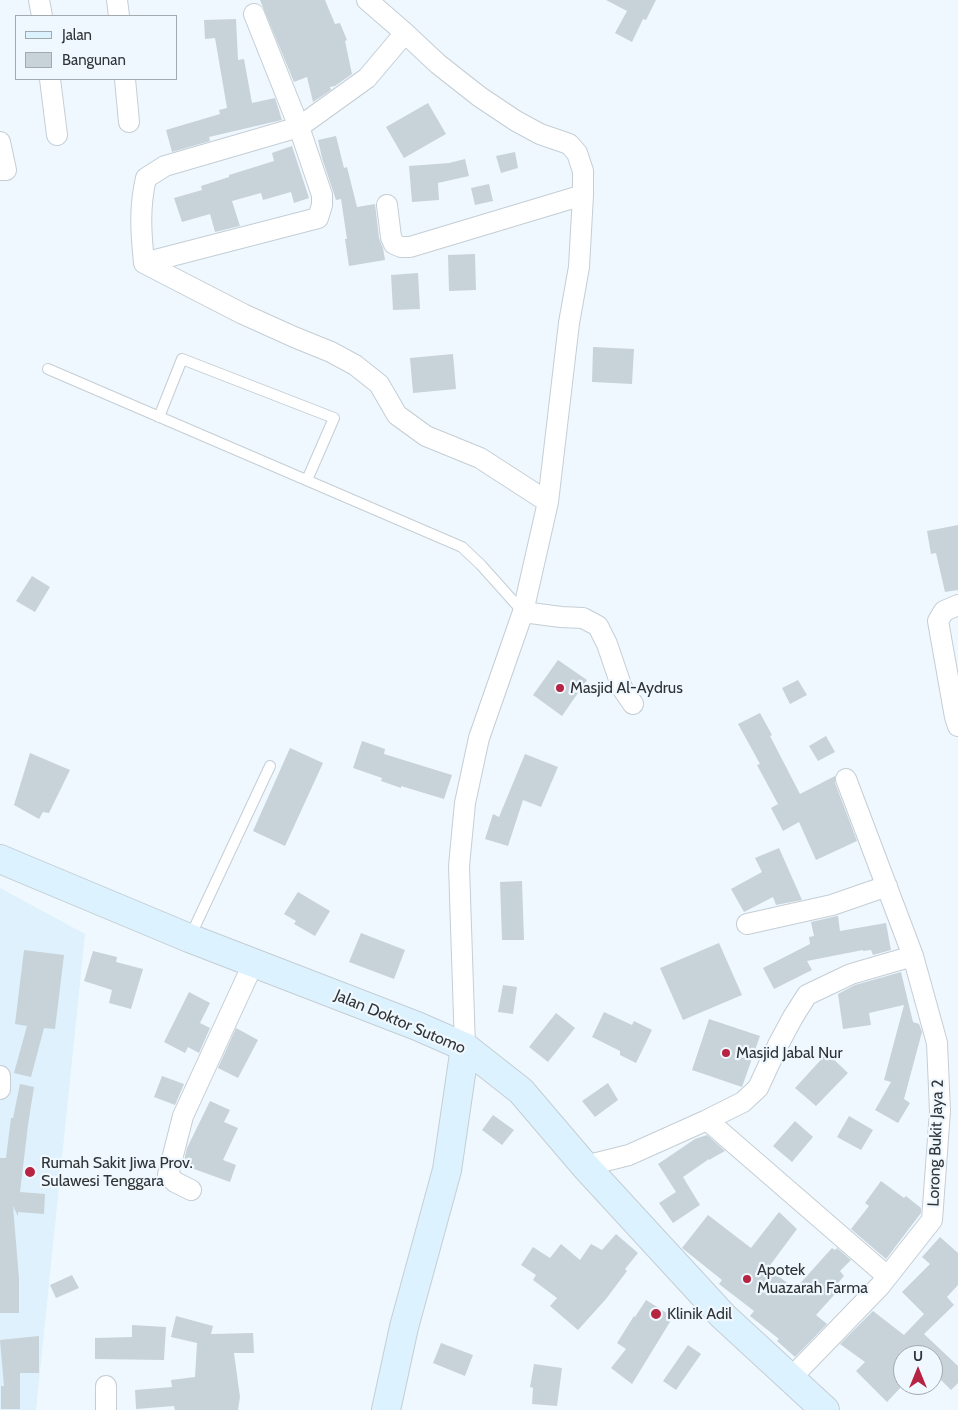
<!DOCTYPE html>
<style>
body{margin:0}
#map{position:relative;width:958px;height:1410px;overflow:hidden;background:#eff8fe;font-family:Cabin,sans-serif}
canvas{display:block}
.legend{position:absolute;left:15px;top:15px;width:162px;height:65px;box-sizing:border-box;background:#eff8fe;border:1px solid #a3aaae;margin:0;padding:6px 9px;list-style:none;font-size:15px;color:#303437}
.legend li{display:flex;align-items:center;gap:10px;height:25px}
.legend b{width:25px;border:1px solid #a3aaae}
.north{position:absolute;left:893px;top:1345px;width:50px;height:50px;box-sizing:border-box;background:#eff8fe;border:1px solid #a3aaae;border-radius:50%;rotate:0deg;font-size:14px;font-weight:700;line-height:20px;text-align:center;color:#303437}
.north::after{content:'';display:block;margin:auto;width:18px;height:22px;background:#b62442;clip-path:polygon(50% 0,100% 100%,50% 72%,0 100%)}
</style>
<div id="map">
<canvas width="958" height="1410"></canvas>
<ul class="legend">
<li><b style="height:6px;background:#dcf2ff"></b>Jalan</li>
<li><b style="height:14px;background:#c8d2d9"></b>Bangunan</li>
</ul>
<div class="north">U</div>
</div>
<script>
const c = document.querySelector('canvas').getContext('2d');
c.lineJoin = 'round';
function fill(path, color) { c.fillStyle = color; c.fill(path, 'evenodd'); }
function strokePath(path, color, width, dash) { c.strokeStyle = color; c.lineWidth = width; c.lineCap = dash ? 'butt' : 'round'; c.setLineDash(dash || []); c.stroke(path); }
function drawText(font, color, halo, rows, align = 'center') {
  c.font = font + ' Cabin,sans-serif'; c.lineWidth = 4.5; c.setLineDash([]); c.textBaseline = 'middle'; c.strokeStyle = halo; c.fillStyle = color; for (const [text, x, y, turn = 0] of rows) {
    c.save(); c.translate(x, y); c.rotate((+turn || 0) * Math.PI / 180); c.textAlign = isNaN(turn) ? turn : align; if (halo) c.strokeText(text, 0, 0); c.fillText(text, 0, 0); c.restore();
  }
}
fill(new Path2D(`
 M 0,888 L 85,934 L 36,1410 L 0,1410 Z`), '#def1fc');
fill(new Path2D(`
 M 260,0 L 325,0 L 335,24 L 340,23 L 347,40 L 345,41 L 352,74 L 335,86 L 330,87 L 331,90 L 313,102 L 307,77 L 294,82 Z
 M 606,0 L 656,0 L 646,20 L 643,19 L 632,42 L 615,33 L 627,11 Z
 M 236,19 L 238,60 L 244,59 L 252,103 L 275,98 L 282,120 L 209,137 L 210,141 L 172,152 L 166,130 L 220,114 L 219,110 L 227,108 L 215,38 L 205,39 L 204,20 Z
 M 428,103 L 446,134 L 404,158 L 386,127 Z
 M 336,136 L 344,168 L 347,167 L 357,207 L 375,204 L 379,238 L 383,248 L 385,260 L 349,266 L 345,239 L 347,239 L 341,199 L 336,200 L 322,158 L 318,140 Z
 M 292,146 L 309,198 L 294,203 L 291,192 L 263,200 L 261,193 L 232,201 L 240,226 L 215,232 L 210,214 L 182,222 L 174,198 L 202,190 L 201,186 L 229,177 L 229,175 L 274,161 L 272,153 Z
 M 515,152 L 518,168 L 501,173 L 496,156 Z
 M 465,159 L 469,176 L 438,183 L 439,200 L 412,202 L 409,166 L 449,163 Z
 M 489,184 L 493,201 L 475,205 L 471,188 Z
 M 475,254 L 476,290 L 449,291 L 448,255 Z
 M 418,273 L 420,309 L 393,310 L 391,275 Z
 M 593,347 L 634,349 L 632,384 L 592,382 Z
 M 453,354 L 456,389 L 413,393 L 410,358 Z
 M 958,525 L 958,590 L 945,592 L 936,553 L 931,554 L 927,531 Z
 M 32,576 L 50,587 L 35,612 L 16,601 Z
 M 558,660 L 587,680 L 562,716 L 533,695 Z
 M 798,680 L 807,695 L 790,704 L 782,688 Z
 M 760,713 L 772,735 L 770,736 L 800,794 L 835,776 L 835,783 L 857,841 L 816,860 L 799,822 L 783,831 L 771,808 L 778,804 L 757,765 L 760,764 L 738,724 Z
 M 826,736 L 835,752 L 818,761 L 809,746 Z
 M 362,741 L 385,749 L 384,754 L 452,775 L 444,799 L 401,786 L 401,788 L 381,781 L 382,778 L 353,768 Z
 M 290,748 L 323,763 L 285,846 L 253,831 Z
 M 30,753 L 70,770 L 49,813 L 43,812 L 39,819 L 14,805 Z
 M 525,754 L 558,767 L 541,807 L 523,800 L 508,846 L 485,839 L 493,814 L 499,817 Z
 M 779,848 L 802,900 L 776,905 L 773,897 L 744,912 L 731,889 L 762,872 L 755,858 Z
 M 522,881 L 524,940 L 502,940 L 500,882 Z
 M 298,892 L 330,911 L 315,936 L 294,924 L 296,921 L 284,914 Z
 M 837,916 L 838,916 L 840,931 L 886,923 L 891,950 L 873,955 L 871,950 L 863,951 L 863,950 L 807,961 L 812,970 L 774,989 L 763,968 L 810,944 L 809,937 L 814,936 L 811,922 Z
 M 361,933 L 405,950 L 394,979 L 349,962 Z
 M 719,943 L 742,995 L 683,1020 L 660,968 Z
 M 24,950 L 64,955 L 55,1029 L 44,1028 L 31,1077 L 14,1073 L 27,1026 L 15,1024 Z
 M 93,951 L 117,957 L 116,962 L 143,969 L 131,1009 L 109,1003 L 112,990 L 84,981 Z
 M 901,972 L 913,1022 L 919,1024 L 922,1032 L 904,1099 L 910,1103 L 898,1123 L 875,1110 L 891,1082 L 884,1080 L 904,1005 L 869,1013 L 871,1025 L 843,1029 L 838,994 L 855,985 Z
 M 503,985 L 517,987 L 513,1014 L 498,1012 Z
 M 189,992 L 210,1003 L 200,1023 L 210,1028 L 199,1053 L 188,1047 L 185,1053 L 164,1042 Z
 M 604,1012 L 632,1025 L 634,1021 L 652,1030 L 636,1063 L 620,1055 L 620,1051 L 592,1037 Z
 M 556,1013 L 575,1028 L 548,1062 L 529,1047 Z
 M 709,1019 L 760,1036 L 742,1087 L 692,1070 Z
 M 236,1028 L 258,1040 L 238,1078 L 218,1068 Z
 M 827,1053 L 848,1073 L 816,1106 L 795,1088 Z
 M 162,1076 L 184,1084 L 175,1105 L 154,1097 Z
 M 608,1083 L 618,1100 L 595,1117 L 582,1101 Z
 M 20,1084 L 34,1087 L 28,1125 L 20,1192 L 45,1194 L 44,1214 L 18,1212 L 18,1216 L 13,1206 L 19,1279 L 19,1313 L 0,1313 L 0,1158 L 6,1158 L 11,1118 L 13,1118 Z
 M 210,1101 L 230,1110 L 224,1122 L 238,1128 L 223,1160 L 236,1165 L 230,1182 L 183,1165 L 187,1148 Z
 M 493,1115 L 514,1130 L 502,1145 L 482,1130 Z
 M 849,1116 L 873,1130 L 861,1150 L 837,1137 Z
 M 795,1121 L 813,1137 L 792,1162 L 773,1146 Z
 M 707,1135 L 725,1151 L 709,1160 L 709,1159 L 683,1177 L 700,1205 L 673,1223 L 659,1203 L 676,1192 L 658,1164 L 695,1139 Z
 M 881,1181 L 904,1198 L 906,1196 L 921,1208 L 921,1213 L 886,1259 L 851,1229 L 869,1206 L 865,1203 Z
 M 779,1212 L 797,1229 L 768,1268 L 795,1289 L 832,1248 L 835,1250 L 837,1248 L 851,1260 L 840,1271 L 844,1276 L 832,1290 L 835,1294 L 816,1315 L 827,1324 L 795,1357 L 777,1341 L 779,1339 L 750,1316 L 754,1311 L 719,1284 L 722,1280 L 682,1248 L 708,1215 L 751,1248 Z
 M 616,1234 L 638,1253 L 625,1269 L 627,1271 L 606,1299 L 578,1330 L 550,1306 L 557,1298 L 533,1280 L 536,1275 L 521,1265 L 533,1247 L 550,1258 L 561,1244 L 580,1260 L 591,1244 L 602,1250 Z
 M 940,1237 L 958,1253 L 958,1285 L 947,1297 L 954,1305 L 924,1334 L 958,1366 L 958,1383 L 951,1390 L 933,1372 L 933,1355 L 903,1355 L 903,1385 L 887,1402 L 856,1371 L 865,1362 L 840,1344 L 873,1311 L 904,1335 L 924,1314 L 902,1292 L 930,1264 L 922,1257 Z
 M 72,1275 L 79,1288 L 56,1298 L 50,1285 Z
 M 646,1300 L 673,1317 L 632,1384 L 611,1368 L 626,1349 L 617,1343 L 634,1316 L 635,1317 Z
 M 176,1316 L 213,1326 L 211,1334 L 253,1333 L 254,1353 L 234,1353 L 240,1397 L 238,1410 L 175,1410 L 174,1406 L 136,1409 L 135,1390 L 172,1387 L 171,1380 L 195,1377 L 197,1343 L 171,1337 Z
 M 132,1325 L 166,1327 L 164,1360 L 95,1359 L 95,1338 L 132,1337 Z
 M 39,1336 L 39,1373 L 20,1373 L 20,1409 L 1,1409 L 1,1386 L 4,1386 L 0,1340 Z
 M 441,1343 L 473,1355 L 465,1376 L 433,1363 Z
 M 688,1345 L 701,1354 L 676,1390 L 663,1381 Z
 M 534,1364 L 562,1368 L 557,1406 L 532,1404 L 533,1388 L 530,1387 Z`), '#c8d2d9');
const lane = new Path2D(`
 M 48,369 L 462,547 L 481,565 L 523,612
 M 159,417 L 182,359 L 334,418 L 307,480
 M 190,937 L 270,766`);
const street = new Path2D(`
 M 39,0 L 42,16
 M 117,0 L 119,16
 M 367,0 L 405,33 L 438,64 L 480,97 L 516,121 L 540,134 L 569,144 L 577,153 L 583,171 L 583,195 L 579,267 L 569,323 L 548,502 L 523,612 L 479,738 L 465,803 L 459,866 L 465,1047
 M 254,14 L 299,127 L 322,195 L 322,205 L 318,218 L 144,263 L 243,314 L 294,337 L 331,352 L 355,365 L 379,384 L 397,415 L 426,436 L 480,458 L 548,502
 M 50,79 L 57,135
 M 125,79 L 129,122
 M 0,142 L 6,170 L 0,170
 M 387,205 L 391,237 L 394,244 L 401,247 L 410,247 L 583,195
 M 144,263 C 141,233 139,208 146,178 L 165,166 L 299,127 L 367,78 L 405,33
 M 958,605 L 944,611 L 938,621 L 955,717 L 958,726
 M 523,612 L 561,617 L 583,618 L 598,626 L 607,644 L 622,688 L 633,704
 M 747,924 L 832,905 L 887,886
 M 0,1076 L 0,1089
 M 707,1120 L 743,1102 L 758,1088 L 778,1045 L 793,1017 L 807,995 L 851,974 L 913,956
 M 585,1166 L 629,1155 L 707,1120 L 887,1276
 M 191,1190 L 175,1182 L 168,1175 L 183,1116 L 253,964
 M 790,1379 L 880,1286 L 932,1220 L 940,1111 L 937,1043 L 913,956 L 846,779
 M 106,1386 L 106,1410`);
const secondary = new Path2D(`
 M 0,859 L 189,938 L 417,1026 L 465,1047 L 521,1091 L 585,1166 L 723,1316 L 825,1410
 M 386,1410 L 404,1327 L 447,1170 L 465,1047`);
strokePath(lane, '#c4ced5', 12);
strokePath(street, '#c4ced5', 22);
strokePath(secondary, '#c4ced5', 30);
strokePath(lane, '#fff', 10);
strokePath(street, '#fff', 20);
strokePath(secondary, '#dcf2ff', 28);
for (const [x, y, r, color] of [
 [560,688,5,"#b62442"],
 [726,1053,5,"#b62442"],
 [30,1172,6,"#b62442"],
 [747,1279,5,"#b62442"],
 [656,1314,6,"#b62442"]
]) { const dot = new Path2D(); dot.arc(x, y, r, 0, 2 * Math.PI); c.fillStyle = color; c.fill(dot); strokePath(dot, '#eff8fe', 2); }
drawText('16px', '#303437', '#eff8fe', [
 ["Masjid Al-Aydrus",570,688],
 ["Masjid Jabal Nur",736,1053],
 ["Rumah Sakit Jiwa Prov.",41,1163],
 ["Sulawesi Tenggara",41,1181],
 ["Apotek",757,1270],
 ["Muazarah Farma",757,1288],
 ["Klinik Adil",667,1314]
], 'left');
drawText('16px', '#303437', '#eff8fe', [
 ["Jalan Doktor Sutomo",400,1022,23],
 ["Lorong Bukit Jaya 2",936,1143,-88]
]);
</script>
